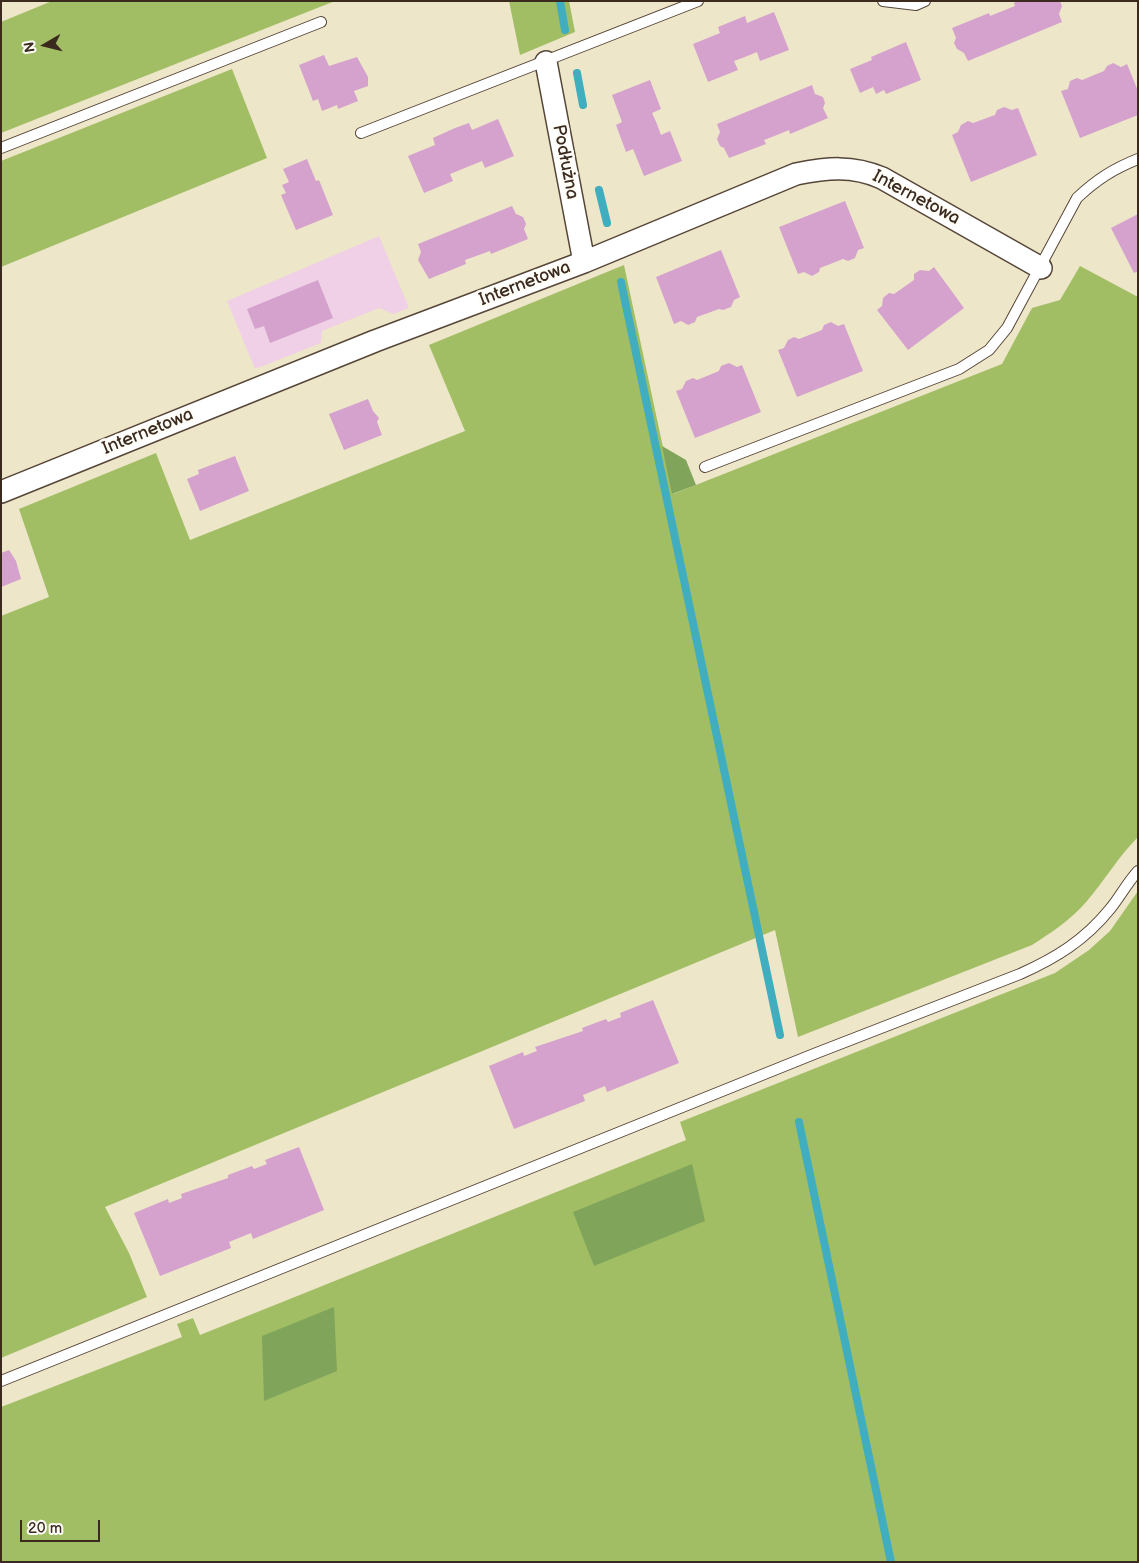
<!DOCTYPE html>
<meta charset="utf-8">
<style>
body{margin:0}
#map{position:relative;width:1139px;height:1563px;overflow:hidden;background:#eee6c9;font-family:"Balsamiq Sans",sans-serif}
canvas{display:block}
.frame{position:absolute;inset:0;border:2px solid #3b2a1e;pointer-events:none}
.north{position:absolute;left:20px;top:20px;width:50px;height:50px;-webkit-text-stroke:4px #fdfcf7;paint-order:stroke;rotate:262deg;font-size:14px;font-weight:700;line-height:20px;text-align:center;color:#3b2a1e}
.north::after{content:'';display:block;margin:auto;width:18px;height:22px;background:#3b2a1e;clip-path:polygon(50% 0,100% 100%,50% 72%,0 100%)}
.scale{position:absolute;left:20px;top:1520px;width:80px;height:22px;box-sizing:border-box;border:2px solid #3b2a1e;border-top:0;padding-left:6px;font-size:15px;line-height:18px;white-space:nowrap;color:#3b2a1e;-webkit-text-stroke:4px #fdfcf7;paint-order:stroke}
</style>
<div id="map">
<canvas width="1139" height="1563"></canvas>
<div class="frame"></div>
<div class="north">N</div>
<div class="scale">20 m</div>
</div>
<script>
const c = document.querySelector('canvas').getContext('2d');
c.lineJoin = 'round';
function fill(path, color) { c.fillStyle = color; c.fill(path, 'evenodd'); }
function strokePath(path, color, width, dash) { c.strokeStyle = color; c.lineWidth = width; c.lineCap = dash ? 'butt' : 'round'; c.setLineDash(dash || []); c.stroke(path); }
function drawText(font, color, halo, rows, align = 'center') {
  c.font = font + ' "Balsamiq Sans",sans-serif'; c.lineWidth = 5; c.setLineDash([]); c.textBaseline = 'middle'; c.strokeStyle = halo; c.fillStyle = color; for (const [text, x, y, turn = 0] of rows) {
    c.save(); c.translate(x, y); c.rotate((+turn || 0) * Math.PI / 180); c.textAlign = isNaN(turn) ? turn : align; if (halo) c.strokeText(text, 0, 0); c.fillText(text, 0, 0); c.restore();
  }
}
fill(new Path2D(`
 M 379,236 L 409,308 L 393,314 L 379,308 L 322,331 L 321,343 L 255,369 L 227,301 Z`), '#efd0e6');
fill(new Path2D(`
 M 52,1 L 335,1 L 1,133 L 1,22 Z
 M 509,1 L 569,1 L 575,32 L 520,55 Z
 M 232,69 L 267,158 L 1,267 L 1,161 Z
 M 624,265 L 673,494 L 1002,364 L 1032,308 L 1060,300 L 1080,266 L 1138,297 L 1138,837 C 1118,857 1105,880 1087,901 C 1071,920 1052,932 1032,945 L 798,1037 L 775,930 L 105,1207 L 129,1253 L 147,1297 L 1,1358 L 1,616 L 49,597 L 19,509 L 156,453 L 190,540 L 465,431 L 429,345 Z
 M 1138,891 L 1138,1562 L 1,1562 L 1,1407 L 182,1337 L 177,1324 L 193,1318 L 200,1335 L 686,1140 L 680,1122 L 1055,973 L 1089,950 L 1110,931 Z`), '#a1be65');
fill(new Path2D(`
 M 662,446 L 686,460 L 696,485 L 672,494 Z
 M 692,1164 L 705,1221 L 594,1266 L 573,1212 Z
 M 334,1307 L 337,1371 L 264,1401 L 262,1336 Z`), '#80a55a');
strokePath(new Path2D(`
 M 560,1 L 565,30
 M 577,73 L 583,105
 M 599,190 L 607,223
 M 621,282 L 780,1035
 M 799,1122 L 891,1562`), '#40aebe', 8);
fill(new Path2D(`
 M 1017,1 L 1060,1 L 1062,6 L 1059,14 L 1062,22 L 968,61 L 964,53 L 957,49 L 954,43 L 956,38 L 952,28 L 989,13 L 990,16 L 1015,6 L 1014,3 Z
 M 774,12 L 789,50 L 760,61 L 757,52 L 745,57 L 734,61 L 738,70 L 708,82 L 693,44 L 720,33 L 718,27 L 745,16 L 747,23 Z
 M 906,42 L 921,80 L 886,94 L 884,90 L 876,94 L 873,87 L 860,93 L 850,69 L 872,60 L 871,57 Z
 M 324,55 L 329,66 L 357,57 L 368,77 L 368,86 L 354,91 L 358,101 L 338,109 L 337,105 L 322,111 L 318,99 L 313,101 L 299,65 Z
 M 1113,63 L 1121,67 L 1127,64 L 1138,91 L 1138,115 L 1080,138 L 1061,91 L 1068,89 L 1070,81 L 1077,78 L 1082,80 L 1104,71 L 1107,66 Z
 M 650,80 L 661,109 L 652,113 L 657,124 L 661,135 L 670,131 L 682,161 L 644,176 L 633,149 L 626,152 L 616,125 L 622,122 L 612,95 Z
 M 812,85 L 815,94 L 823,97 L 825,103 L 823,108 L 828,118 L 790,134 L 789,130 L 777,135 L 764,140 L 766,144 L 729,158 L 724,148 L 720,146 L 717,139 L 720,132 L 717,124 Z
 M 1004,107 L 1012,110 L 1018,108 L 1037,155 L 971,182 L 952,135 L 958,132 L 961,125 L 968,121 L 973,123 L 995,115 L 997,110 Z
 M 498,119 L 514,156 L 485,168 L 482,161 L 450,174 L 453,181 L 424,193 L 408,156 L 435,145 L 433,138 L 455,128 L 469,123 L 472,130 Z
 M 307,159 L 316,181 L 319,180 L 333,215 L 296,230 L 281,195 L 286,193 L 282,185 L 289,182 L 283,169 Z
 M 845,201 L 864,248 L 858,250 L 855,258 L 848,261 L 843,259 L 820,268 L 819,272 L 812,276 L 804,272 L 798,274 L 779,227 Z
 M 512,206 L 516,214 L 523,217 L 526,224 L 524,229 L 528,239 L 491,254 L 490,251 L 465,260 L 466,264 L 429,279 L 418,260 L 421,252 L 418,244 Z
 M 1138,214 L 1138,271 L 1134,273 L 1111,228 Z
 M 721,250 L 740,297 L 734,300 L 731,307 L 723,310 L 719,309 L 697,317 L 695,322 L 688,325 L 681,321 L 674,324 L 656,277 Z
 M 934,267 L 964,308 L 908,350 L 877,310 L 882,306 L 883,298 L 889,293 L 894,294 L 914,280 L 914,274 L 920,270 L 929,271 Z
 M 318,280 L 333,318 L 270,343 L 264,326 L 255,329 L 247,309 Z
 M 831,322 L 838,326 L 844,324 L 863,371 L 797,397 L 778,350 L 784,348 L 788,340 L 794,337 L 799,339 L 822,330 L 824,325 Z
 M 729,363 L 737,367 L 742,365 L 761,412 L 695,438 L 676,391 L 682,389 L 686,381 L 693,378 L 697,380 L 719,371 L 721,366 Z
 M 368,399 L 373,411 L 379,418 L 377,422 L 382,435 L 344,450 L 329,414 Z
 M 235,456 L 249,491 L 200,511 L 187,479 L 199,474 L 198,470 Z
 M 9,550 L 16,561 L 21,579 L 1,587 L 1,553 Z
 M 653,1000 L 679,1063 L 607,1092 L 605,1086 L 583,1095 L 585,1101 L 514,1129 L 489,1066 L 523,1052 L 524,1056 L 537,1051 L 535,1047 L 583,1031 L 582,1028 L 606,1019 L 608,1022 L 621,1017 L 620,1013 Z
 M 299,1147 L 324,1210 L 253,1239 L 251,1233 L 229,1242 L 231,1248 L 160,1276 L 134,1213 L 168,1199 L 169,1203 L 182,1198 L 181,1194 L 228,1178 L 228,1175 L 252,1166 L 254,1169 L 267,1164 L 265,1160 Z`), '#d4a2cd');
const lane = new Path2D(`
 M 883,1 L 916,5 L 925,1
 M 361,133 L 698,1
 M 1,148 L 321,22
 M 705,467 L 959,369 L 989,350 L 1007,328 L 1077,198 C 1096,180 1113,169 1138,159
 M 1,1381 L 814,1054 L 1020,974 C 1056,958 1085,940 1110,909 C 1120,897 1127,883 1138,871`);
const street = new Path2D(`
 M 546,62 L 584,262
 M 1,492 L 375,341 L 584,262 L 796,174 C 827,168 852,165 882,178 L 1041,268`);
strokePath(lane, '#564638', 12);
strokePath(street, '#564638', 24);
strokePath(lane, '#fff', 10);
strokePath(street, '#fff', 21);
drawText('18px', '#3b2a1e', '#fdfcf7', [
 ["Podłużna",565,162,79],
 ["Internetowa",916,198,28],
 ["Internetowa",525,284,-21],
 ["Internetowa",148,432,-22]
]);
</script>
